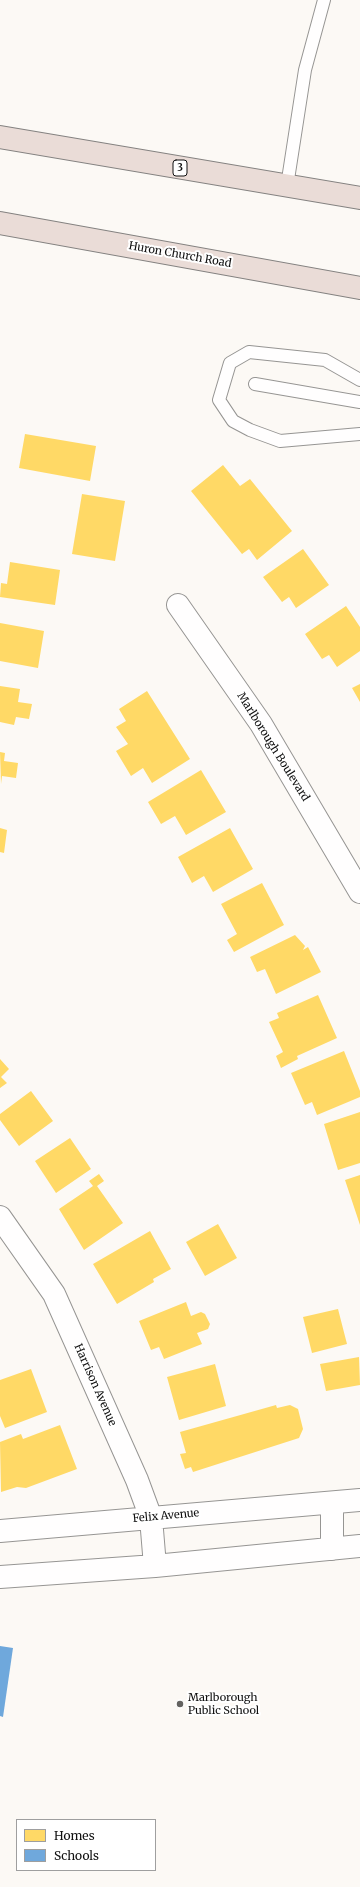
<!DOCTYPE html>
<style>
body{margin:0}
#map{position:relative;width:360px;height:1887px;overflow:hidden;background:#fcf9f5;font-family:Merriweather,serif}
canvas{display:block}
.legend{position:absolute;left:16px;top:1819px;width:140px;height:52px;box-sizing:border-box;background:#fff;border:1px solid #9f9f9f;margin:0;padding:5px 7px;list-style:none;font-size:12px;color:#101010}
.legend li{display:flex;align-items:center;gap:8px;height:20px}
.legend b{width:20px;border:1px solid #9f9f9f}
</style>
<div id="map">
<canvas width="360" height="1887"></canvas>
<ul class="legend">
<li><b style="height:11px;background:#ffd966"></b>Homes</li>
<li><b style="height:11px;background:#6fa8dc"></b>Schools</li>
</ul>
</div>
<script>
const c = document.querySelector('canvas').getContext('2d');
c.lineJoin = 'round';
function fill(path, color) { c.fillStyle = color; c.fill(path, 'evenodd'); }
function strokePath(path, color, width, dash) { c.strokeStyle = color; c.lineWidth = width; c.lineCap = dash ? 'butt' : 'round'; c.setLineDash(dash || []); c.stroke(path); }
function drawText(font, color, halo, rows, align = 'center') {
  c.font = font + ' Merriweather,serif'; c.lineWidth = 4; c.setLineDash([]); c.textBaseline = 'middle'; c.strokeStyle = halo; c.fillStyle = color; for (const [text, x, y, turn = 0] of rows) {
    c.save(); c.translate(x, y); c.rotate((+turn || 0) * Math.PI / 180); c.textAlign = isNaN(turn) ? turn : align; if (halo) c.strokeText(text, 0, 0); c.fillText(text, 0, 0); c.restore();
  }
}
fill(new Path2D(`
 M 25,434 L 96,446 L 90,481 L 19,468 Z
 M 223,465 L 240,486 L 250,479 L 292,531 L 257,560 L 249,549 L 242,554 L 191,491 Z
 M 82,494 L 125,501 L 115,561 L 72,554 Z
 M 303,549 L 329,585 L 296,608 L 289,597 L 282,602 L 263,577 Z
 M 10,562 L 60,570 L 55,605 L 0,597 L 1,583 L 7,584 Z
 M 346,606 L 360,627 L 360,651 L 337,667 L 329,655 L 322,659 L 305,634 Z
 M 0,623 L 44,631 L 38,668 L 0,661 Z
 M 360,684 L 360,702 L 352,688 Z
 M 0,686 L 20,689 L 18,702 L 32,704 L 29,719 L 16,717 L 14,725 L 0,722 Z
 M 147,691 L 190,759 L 152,783 L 143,768 L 131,776 L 116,751 L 128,744 L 116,727 L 126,721 L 119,709 Z
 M 0,752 L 5,753 L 4,761 L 18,763 L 16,778 L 2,776 L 1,784 Z
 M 201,770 L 226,812 L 186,835 L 175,816 L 161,824 L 148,802 Z
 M 0,828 L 7,830 L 4,853 L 0,852 Z
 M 230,828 L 253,869 L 213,892 L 204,876 L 192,883 L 178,857 Z
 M 262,883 L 284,925 L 234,952 L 227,940 L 237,934 L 221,904 Z
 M 295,935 L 305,946 L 303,950 L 308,947 L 321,972 L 276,994 L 265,969 L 257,972 L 250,957 Z
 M 318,995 L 337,1038 L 297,1056 L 298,1059 L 281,1068 L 276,1056 L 283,1052 L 269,1022 L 279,1018 L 277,1013 Z
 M 344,1051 L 360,1091 L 360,1097 L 317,1115 L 312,1102 L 305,1105 L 291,1073 Z
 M 0,1059 L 9,1069 L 1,1077 L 7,1083 L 0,1088 Z
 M 31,1091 L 53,1121 L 19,1146 L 0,1120 L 0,1114 Z
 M 360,1112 L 360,1163 L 338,1170 L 324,1124 Z
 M 70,1138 L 91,1169 L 56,1193 L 35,1161 Z
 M 99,1174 L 104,1181 L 97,1186 L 123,1223 L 84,1250 L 59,1209 L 93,1186 L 89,1181 Z
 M 360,1175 L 360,1225 L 345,1180 Z
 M 218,1224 L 237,1258 L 205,1276 L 186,1242 Z
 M 150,1231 L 171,1269 L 153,1279 L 154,1282 L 117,1304 L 93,1264 Z
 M 186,1302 L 191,1316 L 201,1312 L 205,1314 L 210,1324 L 208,1329 L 197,1333 L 202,1344 L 164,1359 L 159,1347 L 151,1350 L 139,1321 Z
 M 338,1309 L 347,1344 L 312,1353 L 303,1317 Z
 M 359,1357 L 360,1385 L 326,1391 L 320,1364 Z
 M 215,1364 L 226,1406 L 179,1420 L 167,1377 Z
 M 31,1369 L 47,1412 L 5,1428 L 0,1416 L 0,1380 Z
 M 276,1405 L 277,1408 L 290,1405 L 298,1409 L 303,1429 L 299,1438 L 193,1472 L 191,1467 L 185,1469 L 180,1454 L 186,1453 L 180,1432 Z
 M 60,1425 L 77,1469 L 26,1488 L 17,1487 L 1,1492 L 0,1442 L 21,1434 L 23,1439 Z`), '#ffd966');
fill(new Path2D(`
 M 0,1646 L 13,1648 L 3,1717 L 0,1716 Z`), '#6fa8dc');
const lane = new Path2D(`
 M 287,186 L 305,70 L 324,0
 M 360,380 L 325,360 L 249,352 L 230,363 L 219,400 L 233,421 L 250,430 L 280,441 L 360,434
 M 255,384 L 360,402`);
const street = new Path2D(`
 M 178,605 L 261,724 L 360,892
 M 0,1217 L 54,1294 L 137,1480 L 151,1518 L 155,1566
 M 0,1531 L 360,1500
 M 332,1549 L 332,1503
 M 0,1577 L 155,1566 L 360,1546`);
const highway = new Path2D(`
 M 0,137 L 360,198
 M 0,223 L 360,288`);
strokePath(lane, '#969593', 14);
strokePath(street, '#969593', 24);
strokePath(highway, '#848280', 24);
strokePath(lane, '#fffefe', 12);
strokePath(street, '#fffefe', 22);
strokePath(highway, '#eadcd7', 22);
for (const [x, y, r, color] of [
 [180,1704,4,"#636260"]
]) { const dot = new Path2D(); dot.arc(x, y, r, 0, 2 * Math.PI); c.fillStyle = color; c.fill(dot); strokePath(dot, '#fff', 1.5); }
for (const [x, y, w] of [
 [180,168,14]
]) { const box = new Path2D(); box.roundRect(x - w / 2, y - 8, w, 16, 3); c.fillStyle = '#fff'; c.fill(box); strokePath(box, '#101010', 1); }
drawText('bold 10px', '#101010', null, [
 ["3",180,168]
]);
drawText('11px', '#101010', '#fff', [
 ["Huron Church Road",180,255,10],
 ["Marlborough Boulevard",273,747,58],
 ["Harrison Avenue",95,1385,66],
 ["Felix Avenue",166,1516,-5]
]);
drawText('11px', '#101010', '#fff', [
 ["Marlborough",188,1698],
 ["Public School",188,1711]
], 'left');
</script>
